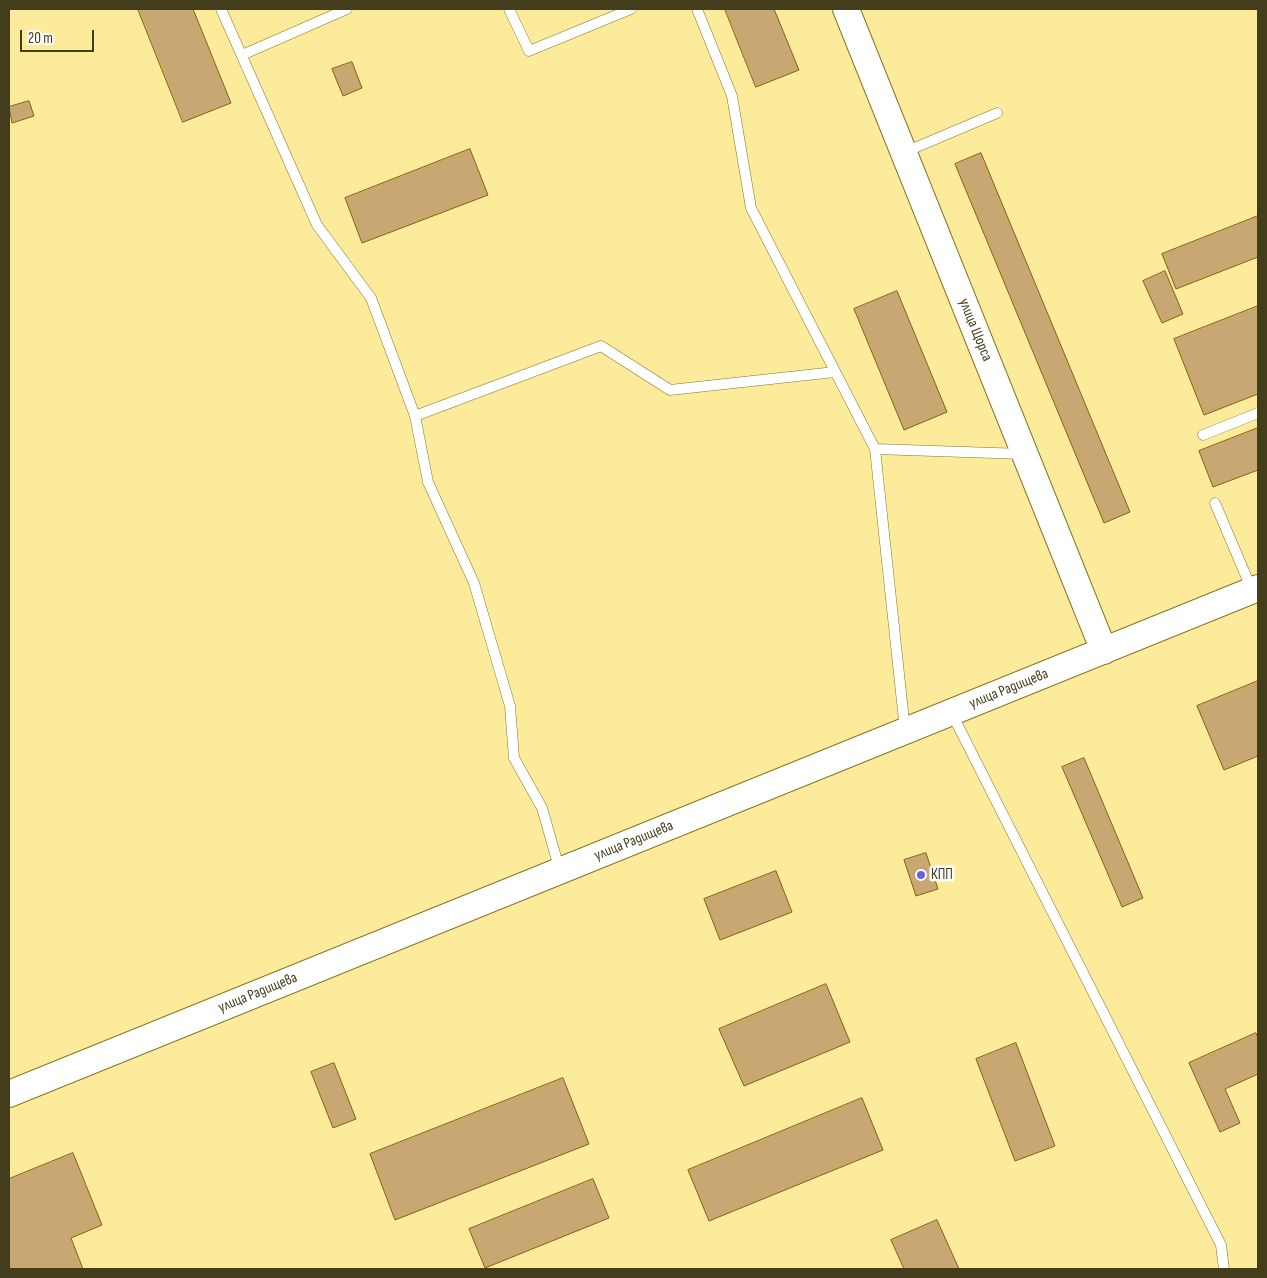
<!DOCTYPE html>
<meta charset="utf-8">
<style>
body{margin:0}
#map{position:relative;width:1267px;height:1278px;overflow:hidden;background:#fbeb9a;font-family:"Sofia Sans Condensed",sans-serif}
canvas{display:block}
.frame{position:absolute;inset:0;border:10px solid #433d1b;pointer-events:none}
.scale{position:absolute;left:20px;top:30px;width:74px;height:22px;box-sizing:border-box;border:2px solid #433d1b;border-top:0;padding-left:6px;font-size:15px;line-height:18px;white-space:nowrap;color:#433d1b;-webkit-text-stroke:4px #fff;paint-order:stroke}
</style>
<div id="map">
<canvas width="1267" height="1278"></canvas>
<div class="frame"></div>
<div class="scale">20 m</div>
</div>
<script>
const c = document.querySelector('canvas').getContext('2d');
c.lineJoin = 'round';
function fill(path, color) { c.fillStyle = color; c.fill(path, 'evenodd'); }
function strokePath(path, color, width, dash) { c.strokeStyle = color; c.lineWidth = width; c.lineCap = dash ? 'butt' : 'round'; c.setLineDash(dash || []); c.stroke(path); }
function drawText(font, color, halo, rows, align = 'center') {
  c.font = font + ' "Sofia Sans Condensed",sans-serif'; c.lineWidth = 5; c.setLineDash([]); c.textBaseline = 'middle'; c.strokeStyle = halo; c.fillStyle = color; for (const [text, x, y, turn = 0] of rows) {
    c.save(); c.translate(x, y); c.rotate((+turn || 0) * Math.PI / 180); c.textAlign = isNaN(turn) ? turn : align; if (halo) c.strokeText(text, 0, 0); c.fillText(text, 0, 0); c.restore();
  }
}
const building = new Path2D(`
 M 138,9 L 193,9 L 231,103 L 183,122 Z
 M 725,9 L 774,9 L 799,70 L 756,87 Z
 M 352,62 L 362,88 L 343,96 L 332,69 Z
 M 29,101 L 34,116 L 12,123 L 9,107 Z
 M 470,149 L 488,195 L 362,243 L 345,198 Z
 M 981,153 L 1130,512 L 1104,523 L 955,164 Z
 M 1258,216 L 1258,257 L 1176,289 L 1162,254 Z
 M 1165,271 L 1183,314 L 1162,323 L 1143,281 Z
 M 897,291 L 947,412 L 904,430 L 854,309 Z
 M 1258,306 L 1258,394 L 1204,415 L 1174,339 Z
 M 1258,428 L 1258,470 L 1213,487 L 1199,451 Z
 M 1258,681 L 1258,756 L 1224,770 L 1197,706 Z
 M 1084,758 L 1143,898 L 1122,907 L 1062,767 Z
 M 926,853 L 938,889 L 916,896 L 904,860 Z
 M 776,871 L 792,912 L 720,940 L 704,899 Z
 M 826,984 L 850,1042 L 744,1086 L 719,1029 Z
 M 1256,1033 L 1258,1038 L 1258,1074 L 1225,1089 L 1240,1123 L 1220,1132 L 1189,1063 Z
 M 1016,1043 L 1055,1146 L 1015,1161 L 976,1059 Z
 M 334,1063 L 356,1119 L 333,1128 L 311,1072 Z
 M 563,1078 L 589,1144 L 395,1220 L 370,1154 Z
 M 862,1098 L 883,1150 L 709,1221 L 688,1170 Z
 M 73,1153 L 102,1225 L 71,1238 L 83,1269 L 9,1269 L 9,1179 Z
 M 593,1179 L 609,1218 L 485,1268 L 469,1229 Z
 M 937,1220 L 959,1269 L 904,1269 L 891,1240 Z`);
fill(building, '#c9a772');
strokePath(building, '#875f0e', 1);
const service = new Path2D(`
 M 221,9 L 317,225 L 371,298 L 415,416 L 601,346 L 670,390 L 835,372
 M 509,9 L 529,51 L 631,9
 M 697,9 L 732,96 L 751,208 L 875,449 L 905,730
 M 242,55 L 347,9
 M 905,152 L 997,113
 M 415,416 L 428,482 L 474,583 L 510,706 L 514,758 L 542,808 L 560,871
 M 1203,435 L 1258,413
 M 875,449 L 1024,454
 M 1215,503 L 1252,590
 M 952,714 L 1221,1245 L 1224,1269`);
const tertiary = new Path2D(`
 M 846,9 L 1104,651
 M 9,1094 L 1258,588`);
strokePath(service, '#867623', 11);
strokePath(tertiary, '#867623', 28);
strokePath(service, '#fff', 10);
strokePath(tertiary, '#fff', 26);
for (const [x, y, r, color] of [
 [921,875,5,"#6264dd"]
]) { const dot = new Path2D(); dot.arc(x, y, r, 0, 2 * Math.PI); c.fillStyle = color; c.fill(dot); strokePath(dot, '#fff', 2); }
drawText('15px', '#433d1b', '#fff', [
 ["улица Щорса",975,330,68],
 ["улица Радищева",1009,689,-22],
 ["улица Радищева",634,841,-22],
 ["улица Радищева",258,993,-22]
]);
drawText('15px', '#433d1b', '#fff', [
 ["КПП",931,875]
], 'left');
</script>
